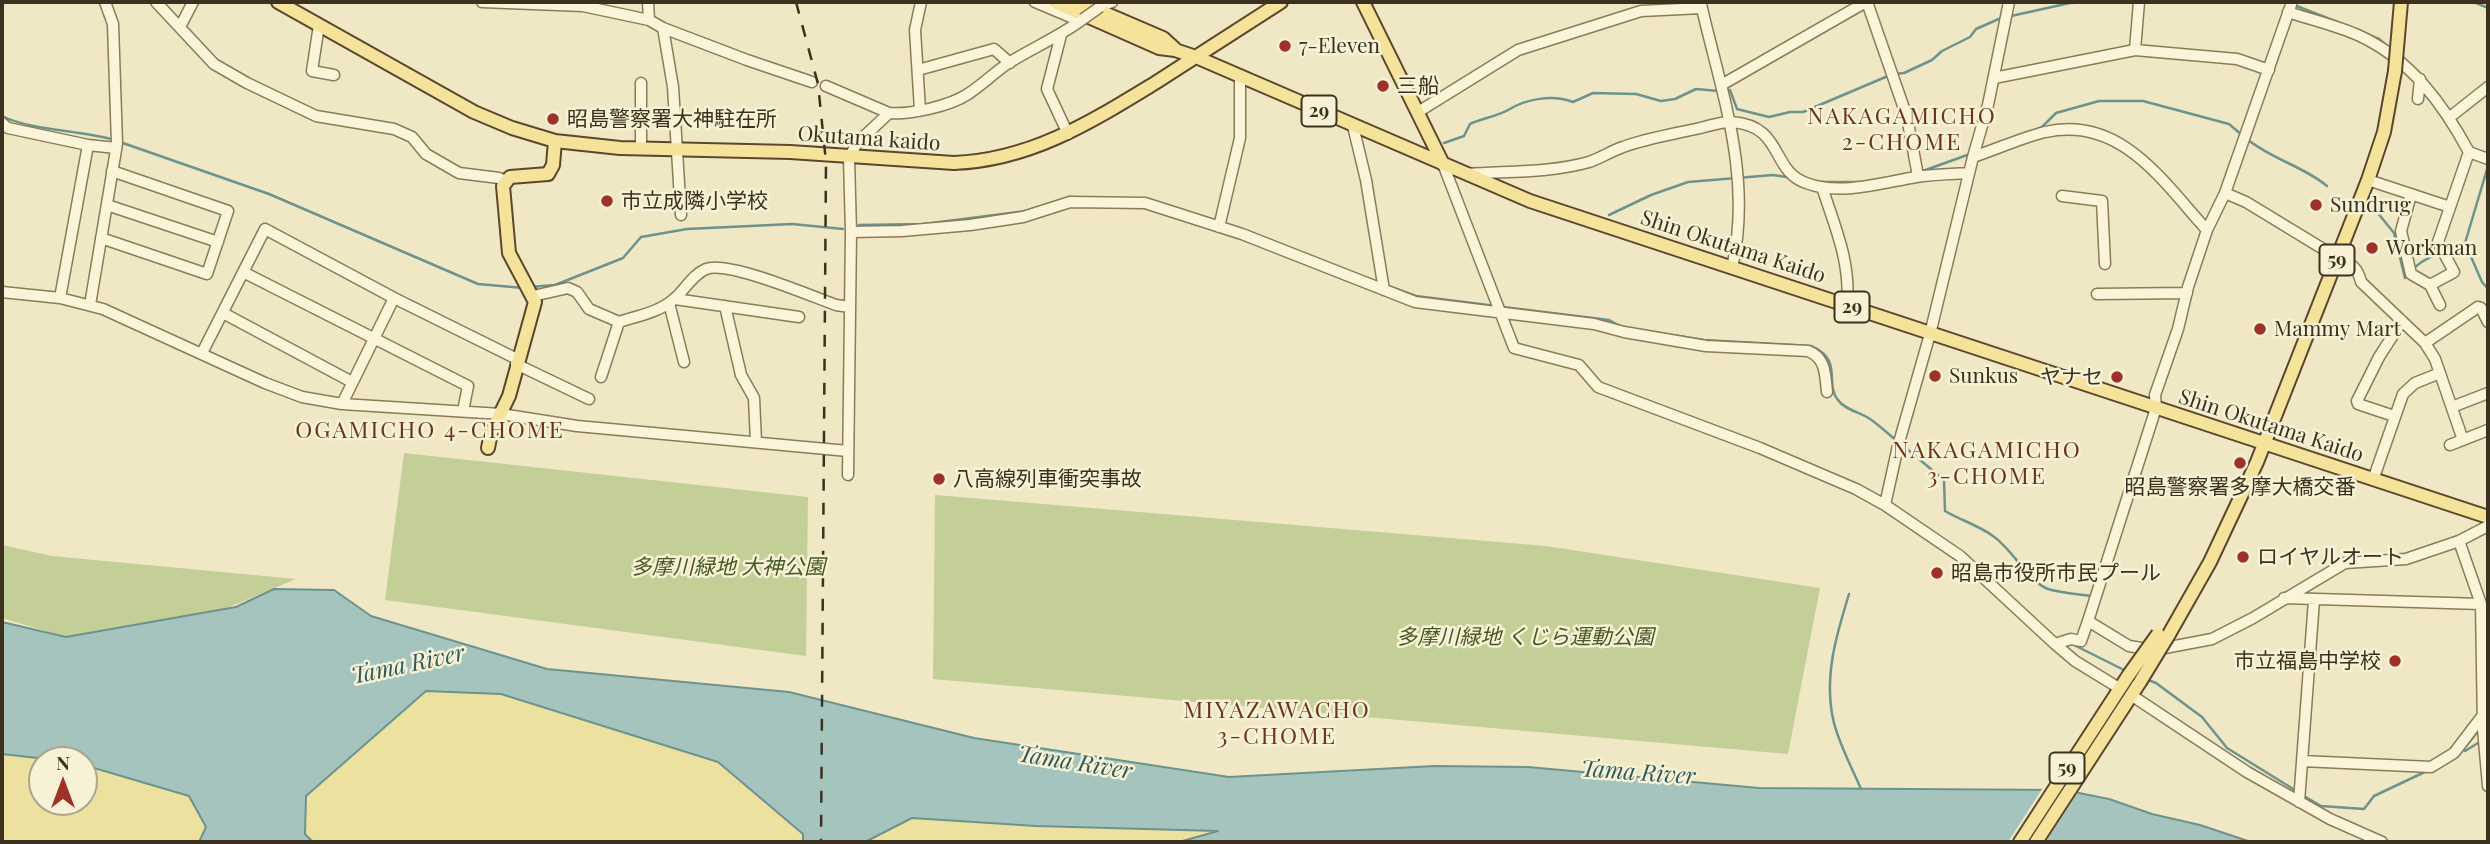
<!DOCTYPE html>
<meta charset="utf-8">
<style>
body{margin:0}
#map{position:relative;width:2490px;height:844px;overflow:hidden;background:#f0e8c4;font-family:"Playfair Display",serif}
canvas{display:block}
.frame{position:absolute;inset:0;border:4px solid #3c301e;pointer-events:none}
.north{position:absolute;left:28px;top:746px;width:70px;height:70px;box-sizing:border-box;background:#f7f1d5;border:2px solid #aca48c;border-radius:50%;rotate:0deg;font-size:19px;font-weight:700;line-height:28px;text-align:center;color:#3c301e}
.north::after{content:'';display:block;margin:auto;width:24px;height:32px;background:#9f3226;clip-path:polygon(50% 0,100% 100%,50% 72%,0 100%)}
</style>
<div id="map">
<canvas width="2490" height="844"></canvas>
<div class="frame"></div>
<div class="north">N</div>
</div>
<script>
const c = document.querySelector('canvas').getContext('2d');
c.lineJoin = 'round';
function fill(path, color) { c.fillStyle = color; c.fill(path, 'evenodd'); }
function strokePath(path, color, width, dash) { c.strokeStyle = color; c.lineWidth = width; c.lineCap = dash ? 'butt' : 'round'; c.setLineDash(dash || []); c.stroke(path); }
function drawText(font, color, halo, rows, align = 'center') {
  c.font = font + ' "Playfair Display","Noto Sans JP",serif'; c.lineWidth = 5; c.setLineDash([]); c.textBaseline = 'middle'; c.strokeStyle = halo; c.fillStyle = color; for (const [text, x, y, turn = 0] of rows) {
    c.save(); c.translate(x, y); c.rotate((+turn || 0) * Math.PI / 180); c.textAlign = isNaN(turn) ? turn : align; if (halo) c.strokeText(text, 0, 0); c.fillText(text, 0, 0); c.restore();
  }
}
fill(new Path2D(`
 M 404,453 L 808,497 L 806,656 L 385,600 Z
 M 935,495 L 1546,546 L 1820,588 L 1788,754 L 933,679 Z
 M 2,545 L 52,556 L 296,579 L 227,608 L 66,637 L 2,618 Z`), '#c3cf97');
fill(new Path2D(`
 M 426,691 L 501,694 L 718,762 L 803,834 L 803,842 L 313,842 L 305,834 L 306,796 Z
 M 2,754 L 55,760 L 42,760 L 42,802 L 84,802 L 84,765 L 189,796 L 207,827 L 199,842 L 2,842 Z
 M 912,818 L 1036,826 L 1221,831 L 1179,842 L 865,842 Z`), '#ede1a0');
const water = new Path2D(`
 M 274,589 L 334,590 L 371,616 L 547,669 L 789,692 L 974,738 L 1229,777 L 1434,766 L 1528,767 L 1759,788 L 2064,790 L 2109,799 L 2152,814 L 2200,825 L 2251,842 L 1179,842 L 1218,831 L 1036,826 L 912,818 L 865,842 L 803,842 L 803,834 L 718,762 L 501,694 L 426,691 L 306,796 L 305,834 L 313,842 L 199,842 L 206,827 L 189,796 L 84,765 L 84,760 L 55,760 L 2,754 L 2,622 L 66,637 L 236,607 Z`);
fill(water, '#a6c4be');
strokePath(water, '#6c938d', 2);
fill(new Path2D(`
 M 2044,786 L 2080,789 L 2046,842 L 2008,842 Z`), '#f0e8c4');
strokePath(new Path2D(`
 M 2474,2 L 2488,8
 M 2294,5 L 2340,23
 M 2011,16 L 2070,3 L 2096,2
 M 2362,32 L 2379,39 L 2392,50
 M 1894,74 L 1904,73 L 1932,60 L 1942,51 L 1970,37 L 1976,29 L 2001,18
 M 1725,90 L 1730,90 L 1737,109 L 1769,117 L 1790,112 L 1803,112 L 1888,76
 M 2,116 C 32,131 80,130 114,140
 M 2035,130 L 2042,127 L 2056,113 L 2099,101 L 2143,101 L 2229,124 L 2242,135
 M 2247,139 C 2271,159 2303,166 2327,186
 M 120,142 L 269,194 L 478,284 L 524,288
 M 1444,143 L 1464,136 L 1470,124 C 1480,119 1498,116 1508,110 C 1526,99 1552,94 1573,102 L 1593,93 L 1636,94 L 1661,101 L 1675,99 L 1696,89 L 1718,91
 M 2488,166 L 2465,243 L 2482,282 L 2488,289
 M 1920,172 L 1970,154
 M 1821,182 L 1866,182
 M 1069,197 L 1108,198
 M 1166,205 L 1186,211
 M 2373,207 L 2394,233 L 2405,278
 M 1609,215 L 1651,195 L 1688,182 L 1773,175 L 1786,177
 M 859,225 L 924,224 L 1026,211
 M 2415,267 C 2432,253 2445,253 2465,243
 M 1367,278 L 1380,283
 M 1386,285 L 1416,296 L 1496,306
 M 530,287 L 555,285 L 623,258 L 641,237 L 687,229 L 792,224 L 843,229
 M 1503,307 L 1609,320 L 1620,326
 M 1640,330 L 1704,340 L 1811,346 C 1844,360 1824,383 1838,400 C 1845,410 1860,412 1870,419 C 1879,425 1887,433 1896,440
 M 1901,444 L 1944,480 L 1945,511 C 1960,520 1978,525 1993,536 C 2012,549 2030,583 2048,589 C 2061,593 2077,594 2091,596
 M 1849,594 C 1836,636 1823,679 1834,723 C 1840,746 1852,768 1861,789
 M 2072,644 L 2126,671
 M 2148,680 L 2156,683 L 2202,717 L 2227,748 L 2298,792
 M 2465,751 L 2478,743
 M 2454,758 L 2458,756 L 2479,730
 M 2304,796 L 2321,806 L 2364,809 L 2374,796 L 2429,770`), '#6c938d', 2.5);
const minor = new Path2D(`
 M 156,2 L 214,64 L 247,83 L 316,116 L 394,129 L 412,137 L 426,154 L 459,173 L 499,178 L 506,181
 M 482,2 L 583,6 L 649,20 L 663,28 L 747,60 L 812,82
 M 648,2 L 649,20
 M 1035,2 L 1080,21
 M 1867,2 L 1907,117 L 1918,176
 M 1701,4 C 1721,92 1753,176 1732,268
 M 1100,7 L 1112,2
 M 2288,12 C 2312,20 2338,26 2360,36 C 2411,60 2443,104 2469,152 L 2488,159
 M 319,25 L 312,71 L 334,75
 M 180,27 L 193,2
 M 663,28 L 673,87 L 681,215
 M 1061,35 L 1047,89 L 1068,134
 M 2135,50 L 2139,2
 M 918,70 L 994,49 L 1010,63
 M 1994,78 L 2135,50 L 2237,59 L 2269,70
 M 641,83 L 641,149
 M 1723,84 L 1866,2
 M 826,86 L 889,113 C 910,115 950,106 968,94 C 982,85 994,73 1007,64 C 1032,48 1059,37 1083,19
 M 2418,99 L 2420,79
 M 920,110 L 915,30 L 921,2
 M 1418,112 L 1518,50 L 1641,11 L 1702,8
 M 2450,117 L 2488,87
 M 2,123 L 8,128 L 88,145 L 116,148
 M 1353,126 L 1366,180 L 1384,290
 M 1973,157 C 1997,149 2021,138 2045,132 C 2121,115 2163,182 2207,230
 M 1443,164 L 1514,348 L 1579,365 L 1598,387 L 1760,448 L 1856,489 L 1885,505 L 1960,556 L 2055,644 L 2075,661 L 2119,688
 M 1467,174 C 1507,171 1550,173 1589,162 C 1601,158 1611,151 1623,147 C 1648,138 1674,134 1700,128 C 1710,126 1722,121 1732,122 C 1784,126 1770,170 1806,183 C 1840,196 1881,183 1916,177 C 1933,174 1952,174 1969,173
 M 2368,180 L 2450,207
 M 1822,187 C 1835,227 1851,262 1847,306
 M 2225,193 L 2246,202 L 2338,258 C 2351,263 2358,268 2361,282 L 2425,343 L 2435,359 L 2463,440
 M 2411,195 L 2401,231 L 2411,274 L 2430,285 L 2454,272 L 2438,242 L 2469,152
 M 2062,196 L 2102,201 L 2105,264
 M 107,205 L 218,242
 M 1219,227 L 1240,138 L 1240,76
 M 851,232 L 902,231 L 970,225 L 1023,217 L 1070,202 L 1145,203 L 1242,234 L 1415,302 L 1594,324 L 1624,332 L 1706,346 L 1808,351 C 1826,358 1825,374 1827,392
 M 101,238 L 207,274 L 228,211 L 112,171
 M 243,272 L 468,386 L 463,411
 M 2430,285 L 2440,305
 M 2,292 L 60,298 L 103,309 L 265,383 L 302,397 L 342,404 L 501,414 L 577,426 L 848,451
 M 2097,294 L 2187,293
 M 533,296 L 568,288 L 577,292 L 589,309 L 619,322 C 637,316 660,312 674,299 C 685,290 692,275 706,269 C 727,260 811,296 836,305 L 850,307
 M 60,298 L 88,145
 M 675,299 L 799,317
 M 669,303 L 684,362
 M 90,305 L 117,144 L 113,24 L 105,2
 M 725,306 L 741,375 L 754,398 L 756,442
 M 223,313 L 352,382
 M 2425,343 L 2478,307 L 2481,308 L 2488,322
 M 202,353 L 265,229 L 394,298 L 517,359
 M 516,364 L 589,399
 M 601,377 L 619,322
 M 342,404 L 394,298
 M 2452,407 L 2488,393
 M 2394,416 L 2358,404 L 2357,401 L 2379,357 L 2402,321
 M 2450,445 L 2488,430
 M 848,475 L 851,232 L 849,158 L 857,143 L 889,113
 M 2373,480 L 2403,394 L 2415,383 L 2440,373
 M 1885,505 L 1898,446 L 1930,334 L 1973,157 L 1988,105 L 2009,2
 M 2488,526 L 2459,541 L 2481,604 L 2483,729 L 2488,786
 M 2284,598 L 2481,604
 M 2088,621 L 2156,408 L 2155,395 L 2178,329 L 2188,287 L 2207,230 L 2225,193 L 2292,2
 M 2055,644 L 2071,639 L 2081,641 L 2088,621 L 2129,646 L 2154,650 L 2212,639 L 2253,618 L 2345,563 L 2406,559 L 2459,541
 M 2131,695 L 2247,772 L 2330,819 L 2382,842
 M 2302,761 L 2431,767 L 2454,753 L 2483,715
 M 2299,802 L 2314,600`);
const major = new Path2D(`
 M 278,2 L 474,112 L 512,128 L 555,141 L 620,148 L 790,152 L 954,163 C 1031,160 1091,122 1155,83 C 1197,56 1239,29 1281,2
 M 1055,2 L 1159,48 L 1175,50 L 1196,57 L 1530,201 L 2488,517
 M 1079,2 L 1163,38 L 1175,49
 M 1363,2 L 1443,164
 M 488,448 L 491,433 L 509,396 L 535,302 L 509,253 L 503,186 L 510,177 L 548,174 L 553,165 L 555,141
 M 2168,636 L 2210,562 L 2257,462 L 2368,180 L 2384,132 L 2395,71
 M 2020,842 L 2128,676
 M 2036,842 L 2140,682`);
strokePath(minor, '#8c7a59', 13);
strokePath(major, '#5a472e', 16);
strokePath(minor, '#fbf4d8', 10);
strokePath(major, '#f5e39b', 12);
strokePath(new Path2D(`
 M 796,2 L 818,84 L 826,162 L 821,842`), '#3c301e', 2.5, [12, 12]);
const minorBridge = new Path2D(`
 M 1083,19 L 1100,7`);
const majorBridge = new Path2D(`
 M 2395,71 L 2401,2
 M 2128,676 L 2158,634
 M 2140,682 L 2168,636`);
strokePath(minorBridge, '#8c7a59', 13, []);
strokePath(majorBridge, '#5a472e', 16, []);
strokePath(minorBridge, '#fbf4d8', 10);
strokePath(majorBridge, '#f5e39b', 12);
for (const [x, y, r, color] of [
 [1285,46,7,"#9f3226"],
 [1383,86,7,"#9f3226"],
 [553,119,7,"#9f3226"],
 [607,201,7,"#9f3226"],
 [2316,205,7,"#9f3226"],
 [2372,248,7,"#9f3226"],
 [2260,329,7,"#9f3226"],
 [1935,376,7,"#9f3226"],
 [2117,377,7,"#9f3226"],
 [2240,463,7,"#9f3226"],
 [939,479,7,"#9f3226"],
 [2243,557,7,"#9f3226"],
 [1937,573,7,"#9f3226"],
 [2395,661,7,"#9f3226"]
]) { const dot = new Path2D(); dot.arc(x, y, r, 0, 2 * Math.PI); c.fillStyle = color; c.fill(dot); strokePath(dot, '#f7f1d5', 2.5); }
for (const [x, y, w] of [
 [1319,111,35],
 [2337,260,35],
 [1852,307,35],
 [2067,768,35]
]) { const box = new Path2D(); box.roundRect(x - w / 2, y - 15.5, w, 31, 5); c.fillStyle = '#f7f1d5'; c.fill(box); strokePath(box, '#3c301e', 2); }
drawText('bold 19px', '#3c301e', null, [
 ["29",1319,111],
 ["59",2337,260],
 ["29",1852,307],
 ["59",2067,768]
]);
drawText('21px', '#3c301e', '#f7f1d5', [
 ["7-Eleven",1299,46],
 ["三船",1397,86],
 ["昭島警察署大神駐在所",567,119],
 ["市立成隣小学校",621,201],
 ["Sundrug",2330,205],
 ["Workman",2386,248],
 ["Mammy Mart",2274,329],
 ["Sunkus",1949,376],
 ["ヤナセ",2103,377,"right"],
 ["八高線列車衝突事故",953,479],
 ["昭島警察署多摩大橋交番",2240,487,"center"],
 ["ロイヤルオート",2257,557],
 ["昭島市役所市民プール",1951,573],
 ["市立福島中学校",2381,661,"right"]
], 'left');
drawText('21px', '#3c301e', '#f7f1d5', [
 ["Okutama kaido",869,139,4],
 ["Shin Okutama Kaido",1733,247,18],
 ["Shin Okutama Kaido",2271,426,18]
]);
drawText('italic 21px', '#465924', '#f7f1d5', [
 ["多摩川緑地 大神公園",728,567],
 ["多摩川緑地 くじら運動公園",1525,637]
]);
c.letterSpacing = '2px';
drawText('23px', '#6b341b', '#f7f1d5', [
 ["NAKAGAMICHO",1902,117],
 ["2-CHOME",1902,143],
 ["OGAMICHO 4-CHOME",430,431],
 ["NAKAGAMICHO",1987,451],
 ["3-CHOME",1987,477],
 ["MIYAZAWACHO",1277,711],
 ["3-CHOME",1277,737]
]);
c.letterSpacing = '0px';
drawText('italic 23px', '#2d5a5c', '#f7f1d5', [
 ["Tama River",408,665,-12],
 ["Tama River",1075,763,9],
 ["Tama River",1638,773,4]
]);
</script>
